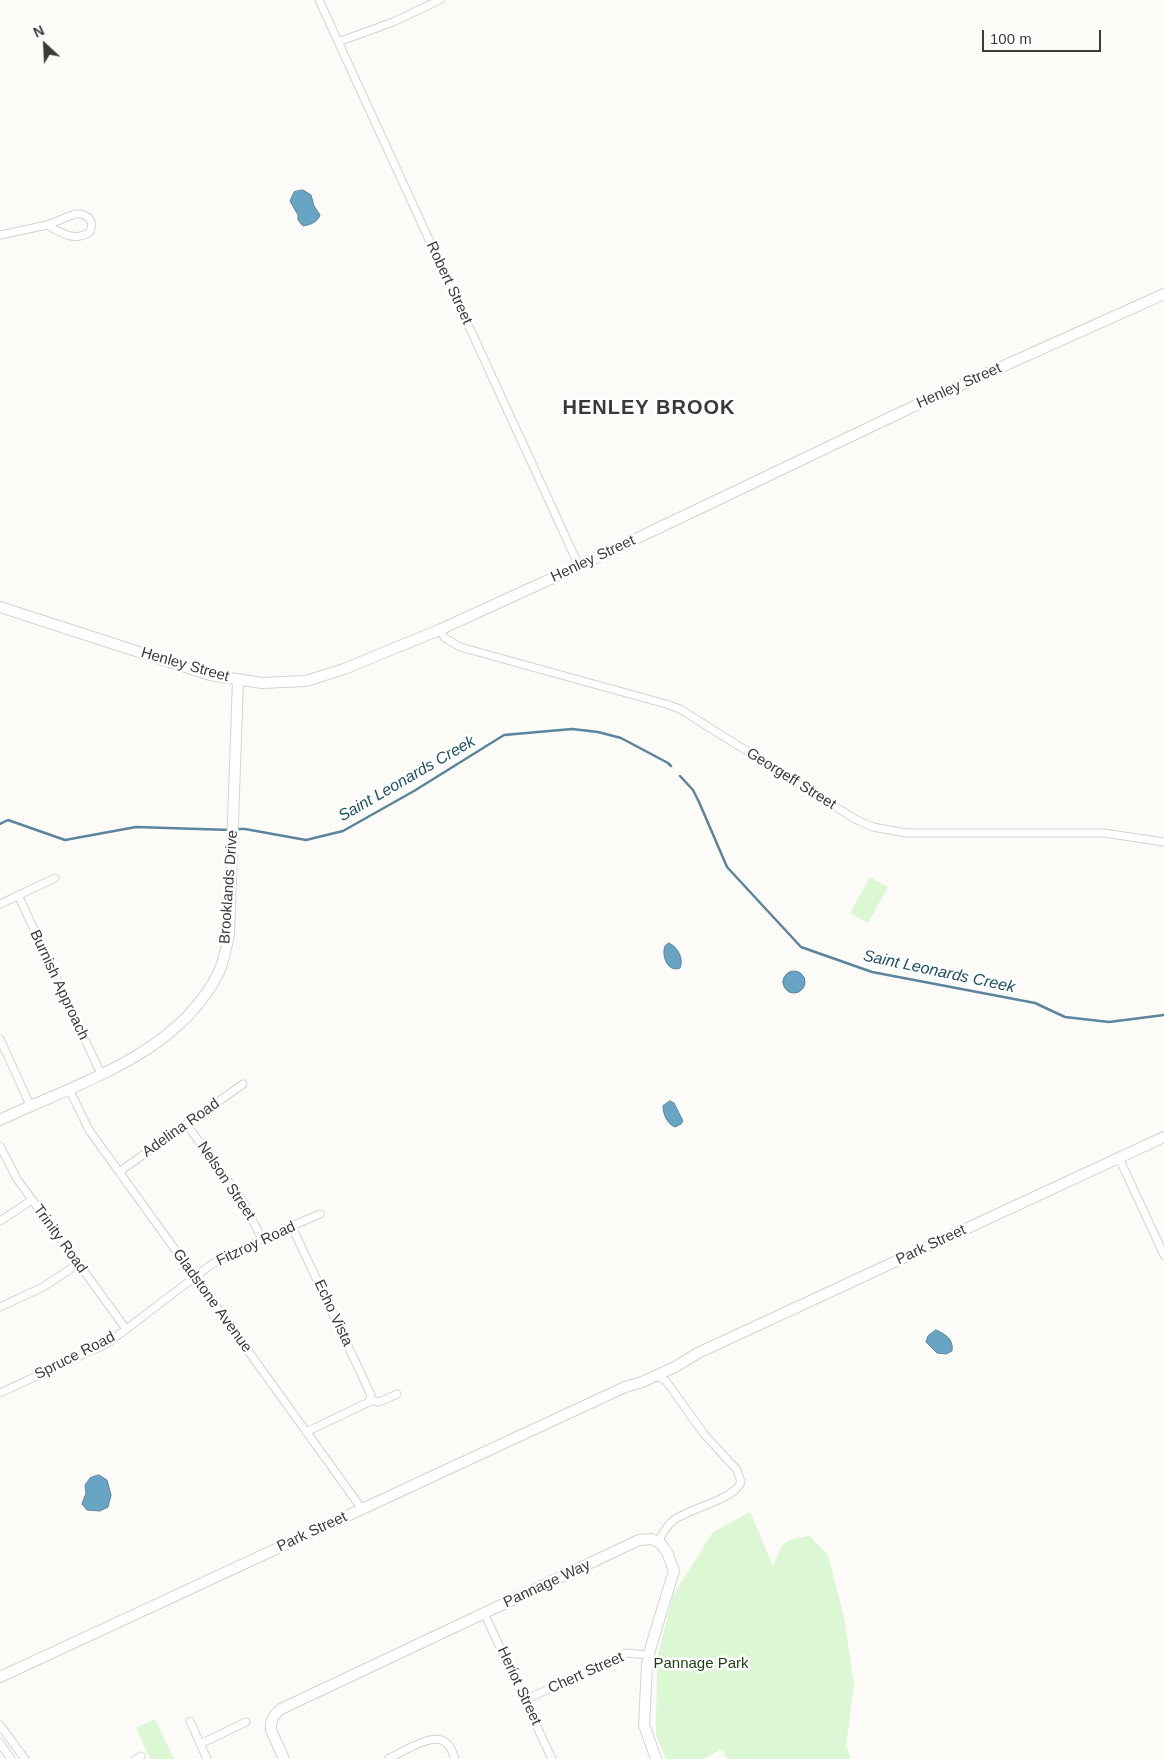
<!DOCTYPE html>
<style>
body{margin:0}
#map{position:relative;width:1164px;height:1759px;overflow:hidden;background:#fdfbf8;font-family:Arial,sans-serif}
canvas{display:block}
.north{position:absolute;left:20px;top:20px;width:50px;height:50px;-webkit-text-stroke:4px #fff;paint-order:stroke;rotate:335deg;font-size:14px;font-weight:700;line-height:20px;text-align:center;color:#3b3b39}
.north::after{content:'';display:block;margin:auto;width:18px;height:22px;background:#3b3b39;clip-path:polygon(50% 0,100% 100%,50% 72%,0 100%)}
.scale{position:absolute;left:982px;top:30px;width:119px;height:22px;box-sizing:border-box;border:2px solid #3b3b39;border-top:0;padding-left:6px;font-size:15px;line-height:18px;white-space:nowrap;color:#3b3b39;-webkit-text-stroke:4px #fff;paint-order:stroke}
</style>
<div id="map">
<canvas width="1164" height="1759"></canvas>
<div class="north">N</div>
<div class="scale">100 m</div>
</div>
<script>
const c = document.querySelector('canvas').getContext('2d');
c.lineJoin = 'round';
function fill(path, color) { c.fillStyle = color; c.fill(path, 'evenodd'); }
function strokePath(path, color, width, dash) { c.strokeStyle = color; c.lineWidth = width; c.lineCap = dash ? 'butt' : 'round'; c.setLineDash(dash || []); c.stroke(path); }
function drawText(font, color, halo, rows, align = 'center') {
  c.font = font + ' Arial,sans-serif'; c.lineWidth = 5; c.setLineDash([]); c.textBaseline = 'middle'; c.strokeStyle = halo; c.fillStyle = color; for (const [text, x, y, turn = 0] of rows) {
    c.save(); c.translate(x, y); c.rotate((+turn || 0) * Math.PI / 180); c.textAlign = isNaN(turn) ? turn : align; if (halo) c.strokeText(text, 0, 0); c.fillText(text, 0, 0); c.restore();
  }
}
fill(new Path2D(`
 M 870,877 L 888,887 L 868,923 L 850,913 Z
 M 750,1512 L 773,1566 C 784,1541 781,1540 810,1536 L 828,1555 L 844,1617 L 854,1684 L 846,1746 L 851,1759 L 727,1759 L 722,1749 L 703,1759 L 666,1759 L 656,1735 L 657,1659 L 673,1595 L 713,1532 Z
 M 155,1719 L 174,1759 L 150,1759 L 136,1728 Z`), '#dcf7d3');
const water = new Path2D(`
 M 303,190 L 311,195 L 314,206 L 320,215 C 318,222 310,225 303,226 L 298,220 L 298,215 L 290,201 L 294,192 Z
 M 669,943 C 678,947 684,959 680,968 C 668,973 661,956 665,946 Z
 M783 982a11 11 0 1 1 22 0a11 11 0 1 1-22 0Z
 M 670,1101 L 674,1103 L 683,1121 L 681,1124 L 675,1127 C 667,1124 663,1114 663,1106 Z
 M 936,1330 C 945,1334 954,1339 952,1351 L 946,1354 L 937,1353 L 926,1342 L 928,1336 Z
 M 99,1475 L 107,1480 L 111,1495 L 108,1507 L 100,1511 L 87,1510 L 82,1504 L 86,1493 L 85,1485 L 90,1478 Z`);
fill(water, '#68a5c4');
strokePath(water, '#5a859a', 1);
strokePath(new Path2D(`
 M 680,776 L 693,790 L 699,802 L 727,867 L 801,947 L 872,972 L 1035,1003 L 1065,1017 L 1109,1022 L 1164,1015
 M 0,824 L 8,820 L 65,840 L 136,827 L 231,830
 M 236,829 L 245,829 L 306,840 L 343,831 L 414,791 L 504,735 L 572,729 L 598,732 L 621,738 L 668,763 L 671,766`), '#5a859a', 2.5);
const street = new Path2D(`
 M 319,0 L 579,566
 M 338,42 L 393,22 L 440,0
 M 0,235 L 47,225 L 75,214 L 82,214 L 89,218 L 92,224 L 90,232 C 75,242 61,233 47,225
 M 439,630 L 445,638 L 460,647 L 666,704 L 680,709 L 855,819 L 873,827 L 906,833 L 1104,833 L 1164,842
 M 18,895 L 101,1074
 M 0,904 L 55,878
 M 0,1039 L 30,1105
 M 69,1089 L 89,1130 L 362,1509
 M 187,1125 L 244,1203 L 262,1239
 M 0,1146 L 17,1179 L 126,1329
 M 1119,1158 L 1164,1255
 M 119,1172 L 243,1084
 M 0,1221 L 32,1200
 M 292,1227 L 371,1395 L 369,1402 L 306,1432
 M 0,1307 L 43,1287 L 78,1264
 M 655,1377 L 660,1377 L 666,1381 L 704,1434 L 737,1470 L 741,1482 C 734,1500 690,1508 674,1520 C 667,1525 662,1534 658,1542
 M 0,1393 L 108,1343 L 212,1264 L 262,1239 L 320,1214
 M 370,1400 L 379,1402 L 397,1394
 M 484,1613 L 552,1759
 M 525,1700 L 626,1653 L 648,1655
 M 190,1721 L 207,1759
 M 0,1725 L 25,1759
 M 0,1743 L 11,1759
 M 200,1744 L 246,1722
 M 136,1759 L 141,1756
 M 388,1759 C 401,1753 432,1732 445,1742 C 451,1746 453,1753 455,1759`);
const secondary = new Path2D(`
 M 0,607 L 210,675 L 262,683 L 306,681 L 344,669 L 439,630 L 579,566 L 910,408 L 1164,294
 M 0,1120 C 79,1082 177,1056 219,972 C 224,961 226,947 229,935 L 238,680
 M 0,1677 L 541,1426 L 625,1387 L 642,1382 L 675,1367 L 698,1353 L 1164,1137
 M 284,1759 L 271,1730 C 270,1721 273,1715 281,1709 L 639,1540 L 652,1539 L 661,1544 L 667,1552 L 674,1571 L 651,1646 L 647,1665 L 644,1725 L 656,1759`);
strokePath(street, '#d4d3d0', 9);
strokePath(secondary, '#d4d3d0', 12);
strokePath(street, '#fff', 7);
strokePath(secondary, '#fff', 10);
drawText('15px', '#3b3b39', '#fff', [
 ["Robert Street",449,283,65],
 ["Henley Street",959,386,-24],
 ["Henley Street",593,559,-25],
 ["Henley Street",185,665,16],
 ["Georgeff Street",791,779,32],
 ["Brooklands Drive",229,887,-86],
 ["Burnish Approach",59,985,65],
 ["Adelina Road",181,1128,-35],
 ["Nelson Street",226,1181,56],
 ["Trinity Road",60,1239,54],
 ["Fitzroy Road",256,1244,-25],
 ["Park Street",931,1245,-25],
 ["Gladstone Avenue",212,1301,54],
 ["Echo Vista",333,1313,65],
 ["Spruce Road",75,1356,-27],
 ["Park Street",312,1532,-25],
 ["Pannage Way",547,1584,-25],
 ["Chert Street",586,1673,-24],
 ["Heriot Street",519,1686,65]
]);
drawText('15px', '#1e400f', '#fff', [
 ["Pannage Park",701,1664]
]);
drawText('italic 16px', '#205167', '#fff', [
 ["Saint Leonards Creek",407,779,-30],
 ["Saint Leonards Creek",939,972,12]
]);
c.letterSpacing = '1px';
drawText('bold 20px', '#3a3936', '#fff', [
 ["HENLEY BROOK",649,408]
]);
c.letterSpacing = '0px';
</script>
